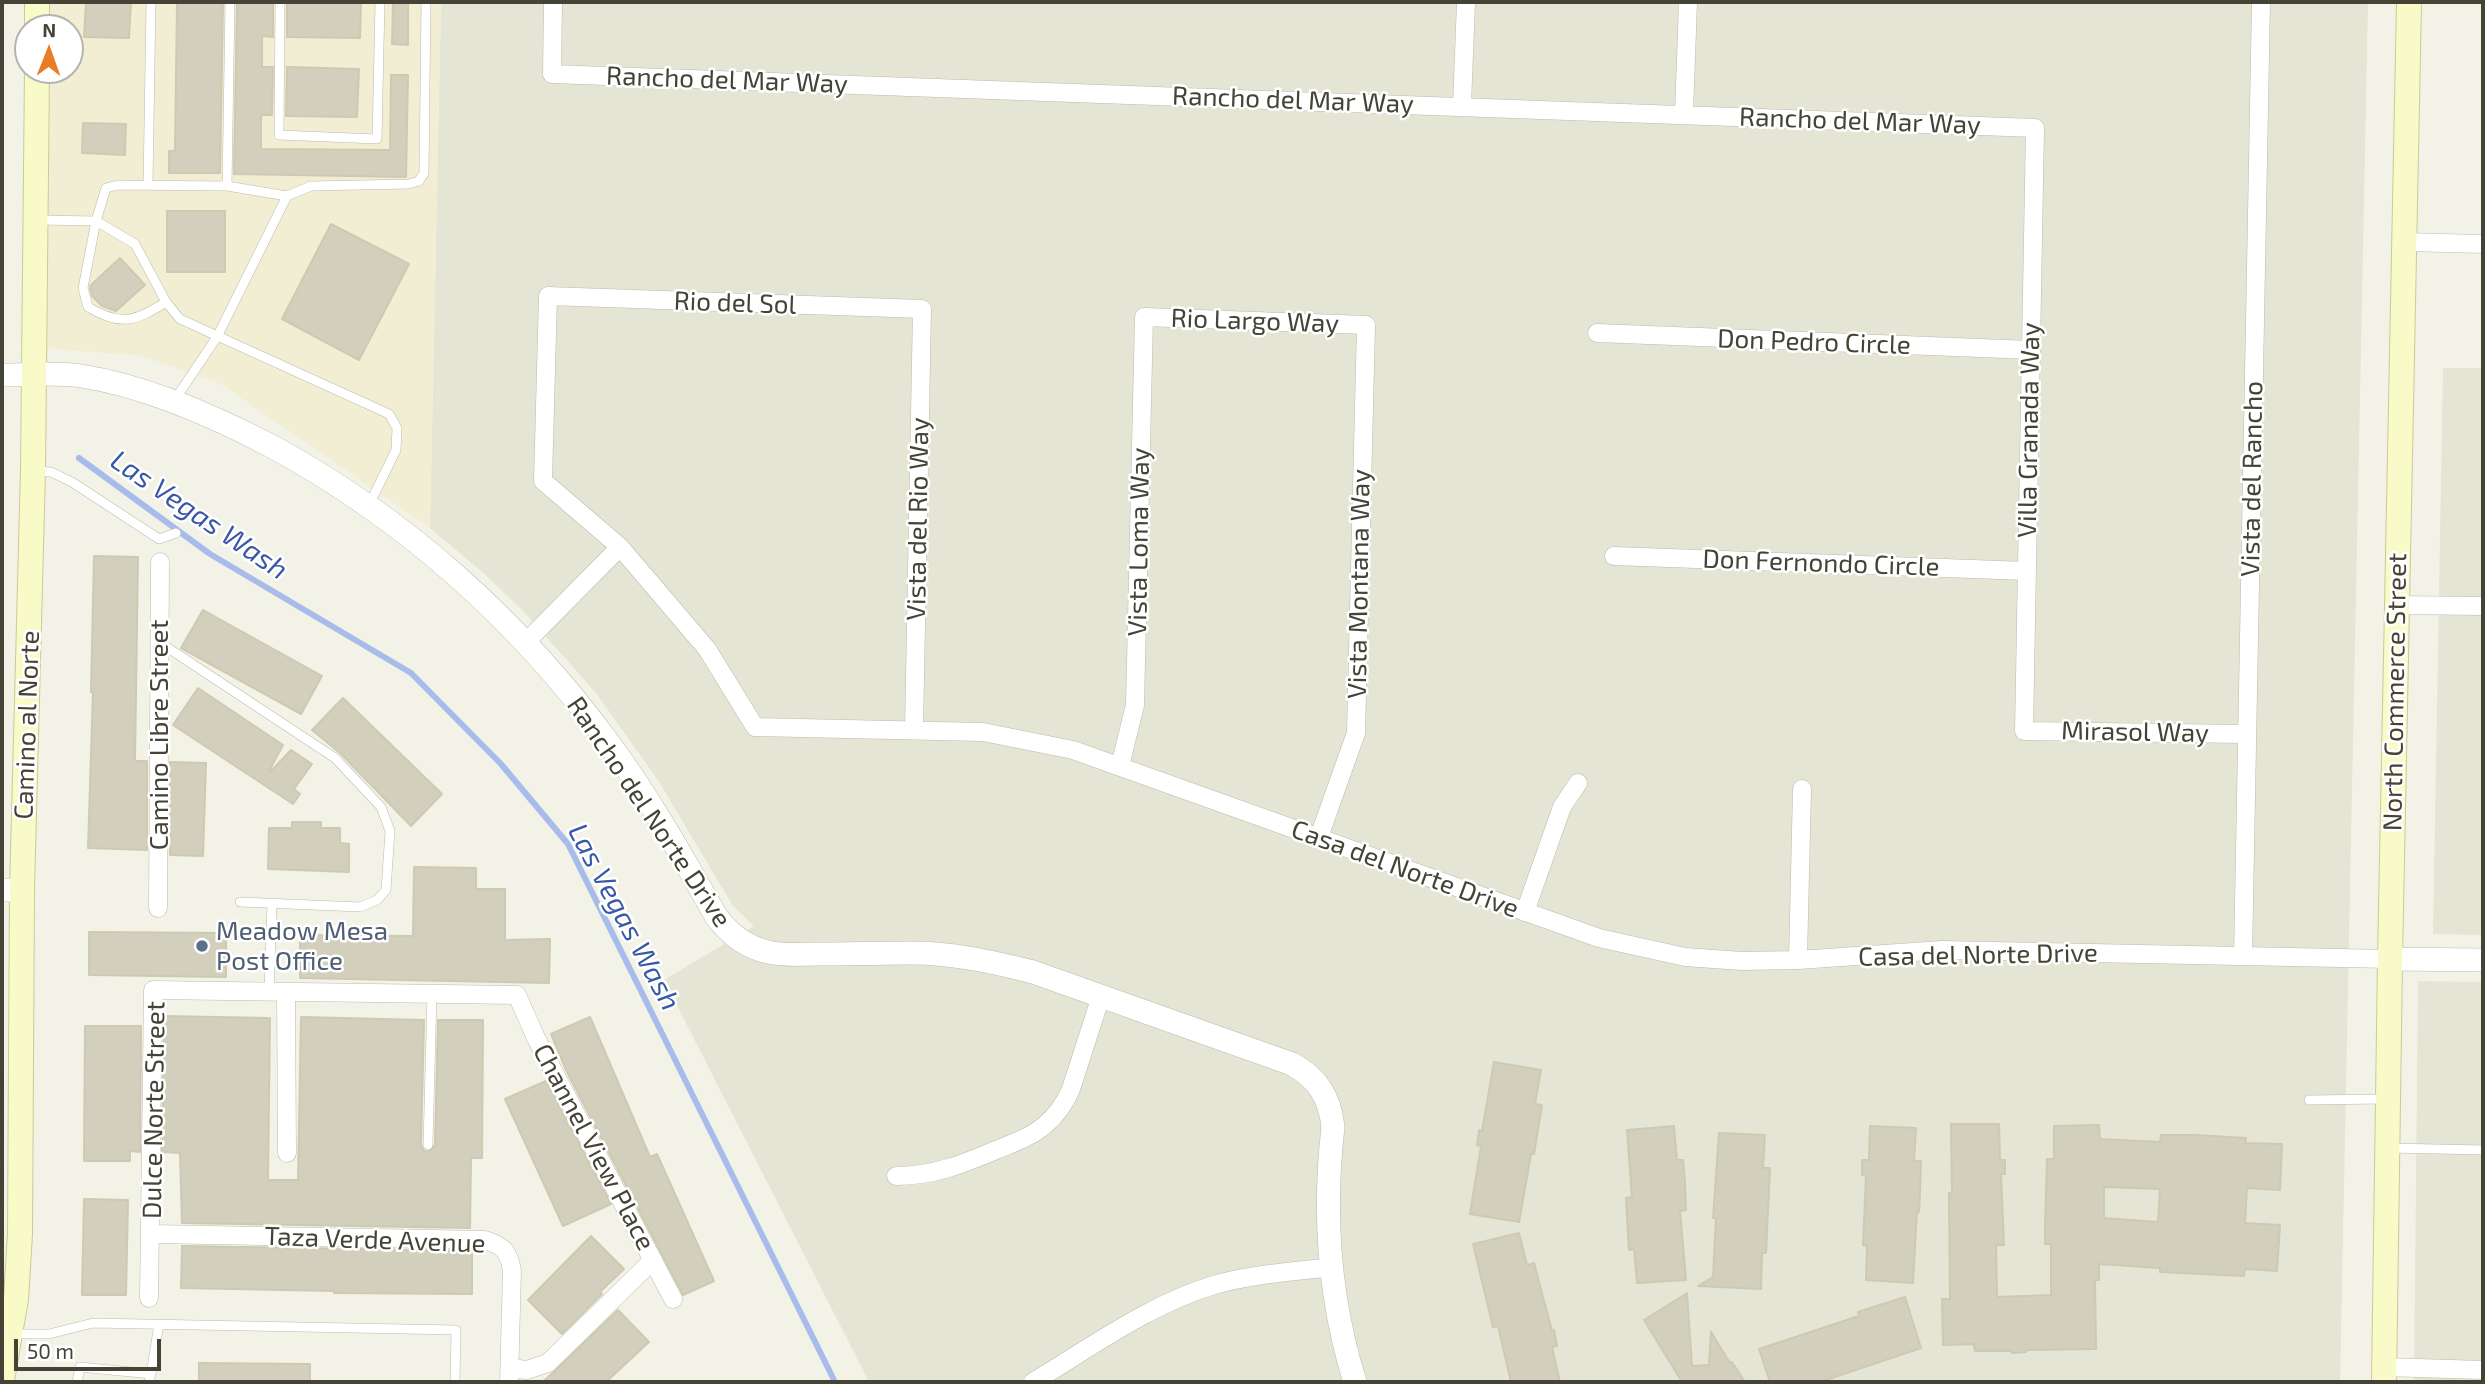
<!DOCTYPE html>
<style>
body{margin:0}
#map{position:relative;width:2485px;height:1384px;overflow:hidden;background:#f2f2e7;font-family:"Exo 2",sans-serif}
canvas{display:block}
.frame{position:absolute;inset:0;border:4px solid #444336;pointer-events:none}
.north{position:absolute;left:14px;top:14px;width:70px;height:70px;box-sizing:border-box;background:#fff;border:2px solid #b4b4af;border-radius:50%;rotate:1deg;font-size:19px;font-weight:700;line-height:28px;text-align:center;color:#444336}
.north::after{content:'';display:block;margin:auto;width:24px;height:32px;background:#e87c27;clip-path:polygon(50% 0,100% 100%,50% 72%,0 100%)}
.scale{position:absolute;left:14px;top:1339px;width:147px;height:32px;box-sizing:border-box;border:4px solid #444336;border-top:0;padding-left:9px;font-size:21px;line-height:24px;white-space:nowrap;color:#444336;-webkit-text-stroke:5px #fff;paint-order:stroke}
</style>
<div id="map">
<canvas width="2485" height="1384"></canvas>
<div class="frame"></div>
<div class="north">N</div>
<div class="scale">50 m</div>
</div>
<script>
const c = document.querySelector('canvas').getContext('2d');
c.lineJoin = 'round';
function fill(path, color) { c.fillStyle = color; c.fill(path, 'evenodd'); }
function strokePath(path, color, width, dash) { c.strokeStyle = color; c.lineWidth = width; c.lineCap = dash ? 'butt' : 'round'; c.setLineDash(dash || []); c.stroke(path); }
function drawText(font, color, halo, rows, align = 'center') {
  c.font = font + ' "Exo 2",sans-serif'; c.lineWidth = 5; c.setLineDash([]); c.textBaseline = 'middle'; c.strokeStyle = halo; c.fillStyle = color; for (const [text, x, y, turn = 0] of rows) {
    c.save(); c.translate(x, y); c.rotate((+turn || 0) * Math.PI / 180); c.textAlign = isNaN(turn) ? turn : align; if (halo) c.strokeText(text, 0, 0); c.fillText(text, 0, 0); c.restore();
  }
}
fill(new Path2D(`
 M 441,2 L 2368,2 L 2340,1382 L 869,1382 L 664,980 L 754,926 L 733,906 L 658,780 L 596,693 L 526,614 L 488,577 L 430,528 Z
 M 2443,368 L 2483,368 L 2483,935 L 2433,934 Z
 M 2418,981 L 2483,982 L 2483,1382 L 2414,1382 Z`), '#e5e5d5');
fill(new Path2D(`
 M 50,2 L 441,2 L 430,528 L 221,384 L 143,356 L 43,348 L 49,70 L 70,70 L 70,28 L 50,28 Z`), '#f2eed3');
strokePath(new Path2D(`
 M 79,458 L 210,554 L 411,673 L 501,764 L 568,844 L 835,1382`), '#a7bcea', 6);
const building = new Path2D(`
 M 86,2 L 131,2 L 129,38 L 84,37 Z
 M 177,2 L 223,2 L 220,173 L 169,173 L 169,151 L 175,151 Z
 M 237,2 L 273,2 L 273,37 L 262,36 L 262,67 L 273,67 L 272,115 L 261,115 L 261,149 L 390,150 L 391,75 L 408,75 L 406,177 L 234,174 Z
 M 287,2 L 361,2 L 360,38 L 287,37 Z
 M 393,2 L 408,2 L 408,45 L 392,44 Z
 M 287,67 L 359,69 L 357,117 L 286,116 Z
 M 83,123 L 126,124 L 125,155 L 82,153 Z
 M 167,211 L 225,211 L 225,272 L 167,272 Z
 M 331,224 L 409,264 L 359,360 L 282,319 Z
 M 120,258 L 145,285 L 116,311 L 102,306 L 92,296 L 90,288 L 91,285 Z
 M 94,556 L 138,557 L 135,761 L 147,761 L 147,850 L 88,848 L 93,692 L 91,692 Z
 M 203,610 L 322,676 L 301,714 L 181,648 Z
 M 198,688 L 283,745 L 269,771 L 270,772 L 291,750 L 312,764 L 294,789 L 300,794 L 293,804 L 173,725 Z
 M 343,698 L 442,794 L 411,826 L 340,753 L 312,730 Z
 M 170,762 L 206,763 L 203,856 L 170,855 Z
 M 292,822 L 321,822 L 321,828 L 340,828 L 340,843 L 349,844 L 349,872 L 268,869 L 269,828 L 292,828 Z
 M 414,867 L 476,868 L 476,889 L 505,889 L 505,940 L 550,939 L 549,983 L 300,978 L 300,935 L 413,936 Z
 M 89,932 L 226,933 L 226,977 L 89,975 Z
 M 164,1016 L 270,1018 L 268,1180 L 298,1180 L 301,1017 L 424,1020 L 421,1145 L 424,1151 L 428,1152 L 435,1145 L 438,1020 L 483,1020 L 482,1158 L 471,1158 L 470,1228 L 182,1223 L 180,1153 L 162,1152 Z
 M 590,1017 L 650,1157 L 657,1154 L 714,1281 L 683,1295 L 567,1072 L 551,1034 Z
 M 85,1026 L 141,1026 L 140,1152 L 130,1151 L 130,1161 L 84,1161 Z
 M 1494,1062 L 1541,1070 L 1535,1104 L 1542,1105 L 1534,1154 L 1531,1154 L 1519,1222 L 1470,1214 L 1481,1146 L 1477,1145 L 1479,1130 L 1482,1131 Z
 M 546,1081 L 611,1204 L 563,1226 L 505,1099 Z
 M 1951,1124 L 1999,1124 L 2000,1160 L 2005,1160 L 2005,1174 L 2001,1174 L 2004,1245 L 1996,1245 L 1997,1297 L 2051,1295 L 2051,1244 L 2045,1244 L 2045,1229 L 2047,1159 L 2054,1159 L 2054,1126 L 2099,1125 L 2100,1139 L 2160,1142 L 2161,1135 L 2196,1135 L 2246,1138 L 2245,1143 L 2282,1144 L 2280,1190 L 2247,1188 L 2245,1223 L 2280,1225 L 2277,1271 L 2245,1269 L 2244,1276 L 2160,1272 L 2160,1268 L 2099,1264 L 2099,1280 L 2095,1280 L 2096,1349 L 2026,1350 L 2026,1352 L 2012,1353 L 2011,1351 L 1975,1351 L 1974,1344 L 1943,1345 L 1942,1299 L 1950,1299 L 1949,1193 L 1952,1193 ZM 2104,1187 L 2160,1189 L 2158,1222 L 2104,1218 Z
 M 1674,1126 L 1677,1160 L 1683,1160 L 1685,1182 L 1686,1210 L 1680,1211 L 1686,1280 L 1637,1283 L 1634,1249 L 1629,1250 L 1628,1235 L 1626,1198 L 1632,1197 L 1627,1130 Z
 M 1870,1126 L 1916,1128 L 1914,1161 L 1921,1161 L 1920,1192 L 1919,1212 L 1917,1211 L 1913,1283 L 1866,1280 L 1867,1246 L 1863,1245 L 1866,1176 L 1862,1175 L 1862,1160 L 1869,1160 Z
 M 1719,1133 L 1765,1135 L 1763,1168 L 1770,1168 L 1766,1253 L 1762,1253 L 1761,1289 L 1698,1286 L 1713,1277 L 1716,1218 L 1713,1218 Z
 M 84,1199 L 128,1200 L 126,1295 L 82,1295 Z
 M 1519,1233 L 1527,1265 L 1534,1263 L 1552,1331 L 1554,1330 L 1557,1346 L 1552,1347 L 1560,1382 L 1511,1382 L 1498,1326 L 1493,1327 L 1473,1244 Z
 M 591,1236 L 624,1269 L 600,1292 L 602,1294 L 562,1334 L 528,1300 Z
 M 182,1246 L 472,1251 L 472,1294 L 334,1293 L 334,1291 L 181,1288 Z
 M 1687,1293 L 1692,1366 L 1709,1365 L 1711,1332 L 1730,1363 L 1732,1362 L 1745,1382 L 1682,1382 L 1644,1320 Z
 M 1905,1297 L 1921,1348 L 1820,1382 L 1770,1382 L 1759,1349 L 1859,1316 L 1858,1312 Z
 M 618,1310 L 649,1342 L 606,1382 L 543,1382 Z
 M 199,1363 L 310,1364 L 310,1382 L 199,1382 Z`);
fill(building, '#d2d0bd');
strokePath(building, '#cdcab1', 2);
const service = new Path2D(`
 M 280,2 L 279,135 L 377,139 L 380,2
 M 148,185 L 151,2
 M 227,186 L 230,2
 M 39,220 L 96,221 L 135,244 L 166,302 L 180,319 L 389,414 L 397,428 L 396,450 L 369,505
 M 166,302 C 136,321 121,327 88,307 L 83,288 L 96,221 L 106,188 L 118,185 L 227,186 L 287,196
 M 174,401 L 217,337 L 287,196 L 311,186 L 409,184 L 419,181 L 424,173 L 426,2
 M 33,471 L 51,472 L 72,482 L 159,539 L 176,533
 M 159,642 L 335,758 L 381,807 L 390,831 L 386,890 L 377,900 L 360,907 L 240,902
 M 269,992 L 272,904
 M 2309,1100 L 2386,1099
 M 428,1145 L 432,994
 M 2389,1148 L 2483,1150
 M 12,1334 L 49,1334 L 93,1323 L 456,1330 L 455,1382
 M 151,1374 L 159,1324
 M 77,1382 L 80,1367 L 151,1374 L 149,1382`);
const minor = new Path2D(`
 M 553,2 L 552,74 L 2035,128 L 2024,731 L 2247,734
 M 1462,106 L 1466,2
 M 1684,114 L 1688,2
 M 2405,242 L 2483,244
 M 1597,333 L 2031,350
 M 1614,556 L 2027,571
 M 2397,605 L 2483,606
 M 526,642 L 620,547
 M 914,730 L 922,309 L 548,296 L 543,481 L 620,547 L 707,649 L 755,727 L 983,732 L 1073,750 L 1599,938 L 1685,957 L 1742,961 L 1798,960 L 1942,950 L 2390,959
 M 1120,766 L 1135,705 L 1144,317 L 1366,325 L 1356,733 L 1319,837
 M 158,908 L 160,562
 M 1525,912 L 1562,807 L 1578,783
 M 2243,956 L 2261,2
 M 1798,960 L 1802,789
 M 286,992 L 287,1153
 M 896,1176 C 933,1176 963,1164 996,1150 C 1013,1143 1031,1137 1045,1125 C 1057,1115 1065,1103 1071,1089 L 1101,996
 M 151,1234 L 485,1240 C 504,1246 509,1252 512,1271 L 509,1382
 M 149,1298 L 153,990 L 517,995 L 536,1038 L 673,1299
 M 2384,1367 L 2483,1370
 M 510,1368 L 527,1370 L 548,1363 L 653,1260
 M 1033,1382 C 1090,1348 1150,1304 1214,1285 C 1252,1274 1292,1272 1332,1267`);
const tertiary = new Path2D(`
 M 2,375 C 28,375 55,372 81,376 C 147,386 214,416 273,447 C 407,520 521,623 611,746 C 650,799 683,858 716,916 C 729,934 746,947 768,952 C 783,956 800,954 815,954 C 847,954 880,953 912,953 C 953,953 993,962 1033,972 L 1292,1064 C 1318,1078 1330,1098 1333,1127 C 1323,1213 1329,1299 1355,1382
 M 2,890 L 22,890
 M 2390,959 L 2483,960`);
const secondary = new Path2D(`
 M 37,28 L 37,2
 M 2,1380 L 16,1299 L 20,1234 L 22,890 L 33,471 L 37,70
 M 2384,1382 L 2390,959 L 2409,2`);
strokePath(service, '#bcbbaa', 10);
strokePath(minor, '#bcbbaa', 19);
strokePath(tertiary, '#bcbbaa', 24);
strokePath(secondary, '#c9cb97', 26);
strokePath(service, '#fff', 9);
strokePath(minor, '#fff', 18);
strokePath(tertiary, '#fff', 23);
strokePath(secondary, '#f8fac8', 24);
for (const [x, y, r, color] of [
 [202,946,7,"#5c6f8a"]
]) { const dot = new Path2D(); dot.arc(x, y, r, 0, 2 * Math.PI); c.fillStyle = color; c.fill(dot); strokePath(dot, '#fff', 2.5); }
drawText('26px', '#444336', '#fff', [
 ["Rancho del Mar Way",727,80,2],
 ["Rancho del Mar Way",1293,100,2],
 ["Rancho del Mar Way",1860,121,2],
 ["Rio del Sol",735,303,2],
 ["Rio Largo Way",1255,321,2],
 ["Don Pedro Circle",1814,342,2],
 ["Villa Granada Way",2029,430,-89],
 ["Vista del Rancho",2252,479,-89],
 ["Vista del Rio Way",918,519,-89],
 ["Vista Loma Way",1139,542,-89],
 ["Don Fernondo Circle",1821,563,2],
 ["Vista Montana Way",1359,584,-89],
 ["North Commerce Street",2395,692,-89],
 ["Camino al Norte",27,725,-88],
 ["Mirasol Way",2135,732,1],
 ["Camino Libre Street",159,735,-90],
 ["Rancho del Norte Drive",649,812,56],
 ["Casa del Norte Drive",1405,869,20],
 ["Casa del Norte Drive",1978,955,-1],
 ["Dulce Norte Street",154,1110,-89],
 ["Channel View Place",594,1147,62],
 ["Taza Verde Avenue",375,1240,2]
]);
drawText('26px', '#4e5e75', '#fff', [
 ["Meadow Mesa",216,931],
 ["Post Office",216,961]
], 'left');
drawText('italic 28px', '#3858a7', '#fff', [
 ["Las Vegas Wash",199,515,34],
 ["Las Vegas Wash",624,917,62]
]);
</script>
